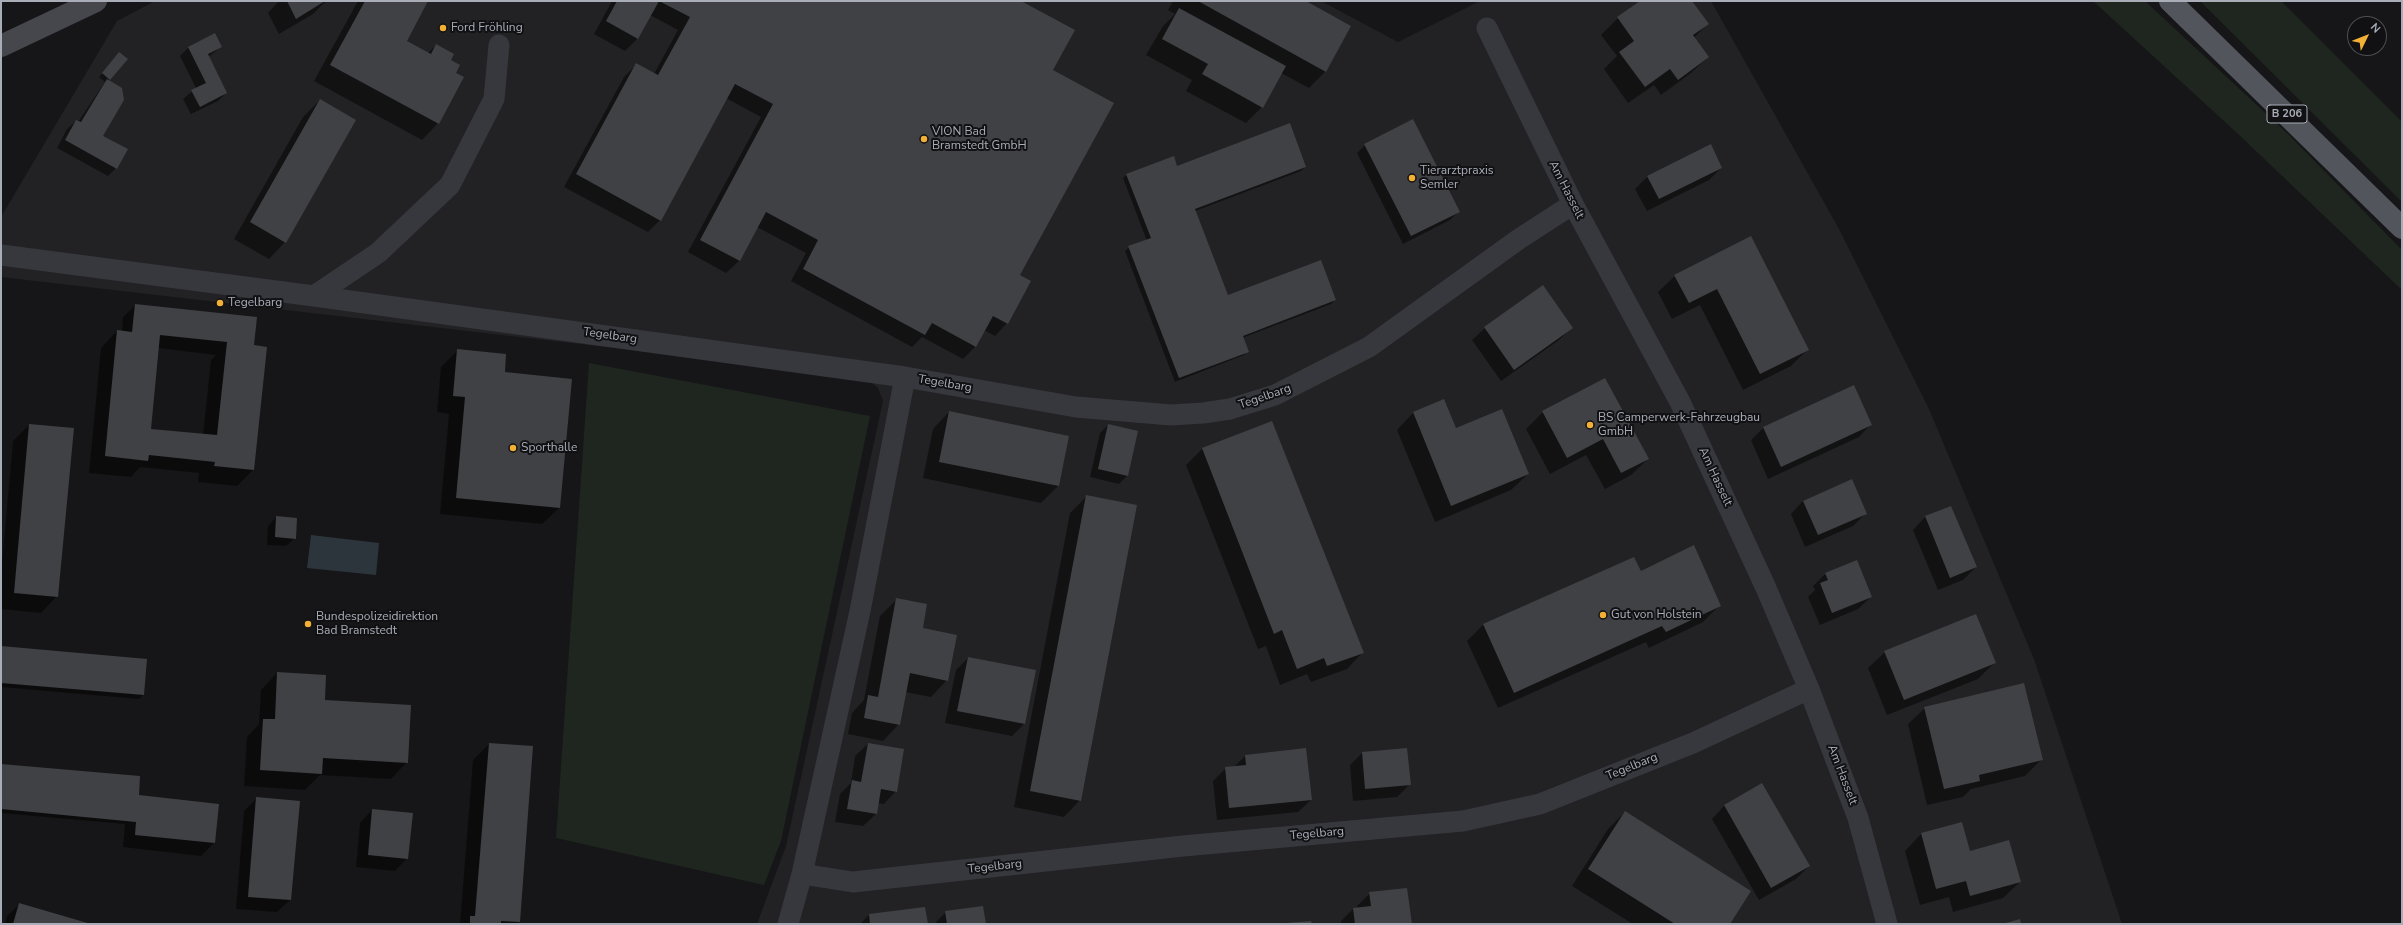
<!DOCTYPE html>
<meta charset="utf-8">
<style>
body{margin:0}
#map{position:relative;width:2403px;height:925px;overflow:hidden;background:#161618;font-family:"Nunito Sans",sans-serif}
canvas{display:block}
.frame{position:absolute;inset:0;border:2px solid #a8adb8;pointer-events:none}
.north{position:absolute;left:2347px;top:16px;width:40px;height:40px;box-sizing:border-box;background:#111113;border:1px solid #4d4f55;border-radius:50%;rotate:47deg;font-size:11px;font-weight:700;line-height:16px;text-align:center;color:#a8adb8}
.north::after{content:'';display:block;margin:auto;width:14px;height:18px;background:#f2b134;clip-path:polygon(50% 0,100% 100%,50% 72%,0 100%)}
</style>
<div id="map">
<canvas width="2403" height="925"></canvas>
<div class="frame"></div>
<div class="north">N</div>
</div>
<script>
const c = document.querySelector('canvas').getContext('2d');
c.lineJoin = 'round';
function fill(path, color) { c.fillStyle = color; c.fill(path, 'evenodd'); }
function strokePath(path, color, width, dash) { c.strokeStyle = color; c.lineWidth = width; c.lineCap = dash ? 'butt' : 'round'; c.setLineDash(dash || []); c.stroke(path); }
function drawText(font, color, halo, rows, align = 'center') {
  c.font = font + ' "Nunito Sans",sans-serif'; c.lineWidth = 4; c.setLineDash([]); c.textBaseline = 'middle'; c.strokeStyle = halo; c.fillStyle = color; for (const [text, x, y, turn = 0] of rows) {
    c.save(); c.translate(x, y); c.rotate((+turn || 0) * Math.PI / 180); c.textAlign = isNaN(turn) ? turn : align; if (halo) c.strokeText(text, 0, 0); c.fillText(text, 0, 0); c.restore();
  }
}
fill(new Path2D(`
 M 155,1 L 1321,1 L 1398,42 L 1480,1 L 1711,1 L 1839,229 L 1929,409 L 2034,659 L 2122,924 L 757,924 L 786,846 L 883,401 L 878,388 L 865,377 L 1,277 L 1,217 L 117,21 Z`), '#222225');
fill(new Path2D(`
 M 2093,1 L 2145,1 L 2289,135 L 2402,250 L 2402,290 L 2237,133 Z
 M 2200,1 L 2281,1 L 2402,122 L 2402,202 Z
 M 589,363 L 870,416 L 781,841 L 764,885 L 556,838 Z`), '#1e261f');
fill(new Path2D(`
 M 311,535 L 379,543 L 376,575 L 307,568 Z`), '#2c353c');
fill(new Path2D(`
 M 279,1 L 326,1 L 313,14 L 279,34 L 268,13 Z
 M 358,1 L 427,1 L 405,41 L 428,53 L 436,45 L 450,60 L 455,73 L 438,123 L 422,140 L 314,81 Z
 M 612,1 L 1019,1 L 1052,70 L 1019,276 L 1007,323 L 995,336 L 984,330 L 975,347 L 963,359 L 922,337 L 912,347 L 791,281 L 806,253 L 757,227 L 739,261 L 726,273 L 688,252 L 761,117 L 726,98 L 660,220 L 648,232 L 564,187 L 624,77 L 637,64 L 654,74 L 678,30 L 650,15 L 637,39 L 625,51 L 594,34 Z
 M 1173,1 L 1304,1 L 1350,27 L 1325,72 L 1309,88 L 1281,73 L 1262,107 L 1246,123 L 1186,91 L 1192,80 L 1146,55 L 1163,26 L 1175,14 L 1168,10 Z
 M 1641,1 L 1691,1 L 1707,24 L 1694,38 L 1708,57 L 1691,73 L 1661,95 L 1654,85 L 1628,103 L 1604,69 L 1617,56 L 1601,35 L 1618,18 Z
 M 221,47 L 208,57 L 226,93 L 218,101 L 191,114 L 183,99 L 196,88 L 180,56 L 188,48 Z
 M 116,58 L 126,59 L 108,81 L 102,136 L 116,168 L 108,176 L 57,148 L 67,129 L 76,121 L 78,122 L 105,82 L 99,77 Z
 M 320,100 L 285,242 L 269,259 L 234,239 L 303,117 Z
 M 1365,145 L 1459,211 L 1450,220 L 1403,244 L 1357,153 Z
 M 1177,167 L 1305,167 L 1301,171 L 1195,211 L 1228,297 L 1335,300 L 1331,304 L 1242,338 L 1248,351 L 1244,355 L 1175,382 L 1125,251 L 1129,247 L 1147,241 L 1123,178 L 1127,174 Z
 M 1721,168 L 1709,180 L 1647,211 L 1635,189 L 1648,176 Z
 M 1750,237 L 1807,350 L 1791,366 L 1743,390 L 1700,305 L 1672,319 L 1658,292 L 1675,276 Z
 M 136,305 L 253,345 L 253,470 L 237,486 L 198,482 L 199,473 L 140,467 L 131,477 L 89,473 L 101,348 L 117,331 L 122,332 L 123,317 ZM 158,348 L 216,355 L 211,360 L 203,435 L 150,429 Z
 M 1485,328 L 1571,328 L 1559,340 L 1501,381 L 1472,340 Z
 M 458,350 L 559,508 L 542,524 L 440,514 L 449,414 L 437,412 L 441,367 Z
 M 1854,387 L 1871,424 L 1859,437 L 1768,479 L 1751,440 L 1763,428 Z
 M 1443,400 L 1455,429 L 1528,474 L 1511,490 L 1435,522 L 1397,430 L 1413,413 Z
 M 949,412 L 1068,437 L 1058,486 L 1041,503 L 923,478 L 933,429 Z
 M 1543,412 L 1648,459 L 1631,475 L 1605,489 L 1586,455 L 1550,474 L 1526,429 Z
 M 29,425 L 57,596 L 41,613 L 1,609 L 1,574 L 13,441 Z
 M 1108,425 L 1127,476 L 1119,484 L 1090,477 L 1100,433 Z
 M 1202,449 L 1363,652 L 1347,669 L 1311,682 L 1307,674 L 1280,685 L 1266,646 L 1258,649 L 1186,465 Z
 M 1087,496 L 1080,800 L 1064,817 L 1014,807 L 1070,513 Z
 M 1803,501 L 1866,513 L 1853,526 L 1805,547 L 1791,514 Z
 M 1951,507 L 1976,567 L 1963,580 L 1938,590 L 1913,530 L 1925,517 Z
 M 276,517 L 295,538 L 286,546 L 267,545 L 268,526 Z
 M 1640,572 L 1720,605 L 1703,622 L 1649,648 L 1646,642 L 1498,708 L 1467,641 L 1484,624 Z
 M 1825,574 L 1871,597 L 1858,609 L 1820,625 L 1808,597 L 1815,590 L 1813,586 Z
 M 896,600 L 922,629 L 947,680 L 931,697 L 905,692 L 899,724 L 883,741 L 848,734 L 852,713 L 864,700 L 880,616 Z
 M 1,647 L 143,695 L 139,699 L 1,687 Z
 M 1885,652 L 1994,663 L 1978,679 L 1887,715 L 1868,668 Z
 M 968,658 L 1024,724 L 1012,736 L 945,723 L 956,670 Z
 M 277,673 L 324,701 L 407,762 L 391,779 L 320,775 L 305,790 L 244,786 L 247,737 L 259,724 L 261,690 Z
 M 1925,708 L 2042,759 L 2025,776 L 1971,789 L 1963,797 L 1927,805 L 1908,724 Z
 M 489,744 L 532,747 L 519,922 L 517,924 L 460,924 L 473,760 Z
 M 868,744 L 896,791 L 884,804 L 878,803 L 876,814 L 863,826 L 835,822 L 840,794 L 851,783 L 855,756 Z
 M 1362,753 L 1410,784 L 1397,797 L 1353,801 L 1350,765 Z
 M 1246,755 L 1311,800 L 1298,812 L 1217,820 L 1213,781 L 1226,768 L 1234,767 Z
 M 1,765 L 137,798 L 218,804 L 214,843 L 201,856 L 123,847 L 125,824 L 1,813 Z
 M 1762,784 L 1809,866 L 1796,879 L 1759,900 L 1712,819 L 1724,806 Z
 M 257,798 L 299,802 L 290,900 L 277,912 L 236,909 L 244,811 Z
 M 372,810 L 407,858 L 395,871 L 356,867 L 360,823 Z
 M 1625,812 L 1729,924 L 1633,924 L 1572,886 L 1608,829 Z
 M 1921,834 L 1969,852 L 2020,882 L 2003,898 L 1953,912 L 1949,897 L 1920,905 L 1905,851 Z
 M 1370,893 L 1411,924 L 1341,924 L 1341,921 L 1353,909 L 1357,908 L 1357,906 Z
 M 20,904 L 89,924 L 5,924 L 7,916 Z
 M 946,912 L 985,924 L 934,924 Z
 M 869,915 L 927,924 L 860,924 Z`), '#0007');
fill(new Path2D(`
 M 287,1 L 325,1 L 296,19 Z
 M 365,1 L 428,1 L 407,41 L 431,54 L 436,44 L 454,54 L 451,60 L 460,65 L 456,73 L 464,77 L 439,124 L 330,65 Z
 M 617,1 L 659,1 L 638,39 L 606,21 Z
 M 659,1 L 1021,1 L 1075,30 L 1053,70 L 1114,103 L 1020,275 L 1031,281 L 1008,324 L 993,316 L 976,347 L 932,323 L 925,335 L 803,269 L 818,240 L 766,212 L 740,261 L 700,240 L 773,104 L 735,84 L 661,221 L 576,174 L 636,63 L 658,75 L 690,17 Z
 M 1198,1 L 1306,1 L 1351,26 L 1326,72 Z
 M 1640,1 L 1692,1 L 1709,24 L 1693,35 L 1709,57 L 1678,80 L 1670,69 L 1645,87 L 1619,52 L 1634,41 L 1617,17 Z
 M 1179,8 L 1286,66 L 1263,108 L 1202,74 L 1208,64 L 1162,39 Z
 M 215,33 L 222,47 L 208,54 L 227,93 L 200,107 L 191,90 L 206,83 L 188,47 Z
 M 119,52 L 128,59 L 110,80 L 102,73 Z
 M 107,79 L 122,88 L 124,100 L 103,136 L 128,149 L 117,169 L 65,140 L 76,120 L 81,122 Z
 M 320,99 L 356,120 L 286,243 L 250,222 Z
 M 1413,119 L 1460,212 L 1411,236 L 1364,144 Z
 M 1290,123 L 1306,167 L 1195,209 L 1228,295 L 1321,260 L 1336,300 L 1243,336 L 1249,352 L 1179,378 L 1128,246 L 1151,238 L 1126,174 L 1174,156 L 1177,166 Z
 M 1711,144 L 1722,168 L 1659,199 L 1647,176 Z
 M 1751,236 L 1809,350 L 1760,374 L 1717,289 L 1689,303 L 1674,275 Z
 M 1543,285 L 1573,328 L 1514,370 L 1484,327 Z
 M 135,304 L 257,317 L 254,345 L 267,347 L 254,470 L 214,466 L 215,462 L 149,455 L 148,461 L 105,456 L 117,330 L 132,332 ZM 160,335 L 227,342 L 217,435 L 151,429 Z
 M 457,349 L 506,354 L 505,372 L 572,379 L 560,508 L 456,498 L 465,397 L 453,396 Z
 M 1605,378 L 1649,459 L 1621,473 L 1603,439 L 1567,458 L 1542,411 Z
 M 1854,385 L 1872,425 L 1781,467 L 1763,427 Z
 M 1444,399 L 1456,428 L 1502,409 L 1529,474 L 1451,506 L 1413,412 Z
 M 949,411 L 1069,436 L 1059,486 L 939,462 Z
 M 1272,421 L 1364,653 L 1327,666 L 1324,658 L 1297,669 L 1282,630 L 1274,634 L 1202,448 Z
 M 29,424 L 74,428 L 58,597 L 14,593 Z
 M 1108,424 L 1138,431 L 1128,476 L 1098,469 Z
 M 1852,479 L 1867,514 L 1818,535 L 1803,501 Z
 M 1086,495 L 1137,505 L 1081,801 L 1030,791 Z
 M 1951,506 L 1977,567 L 1950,578 L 1925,516 Z
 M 276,516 L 297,518 L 296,539 L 275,537 Z
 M 1694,545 L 1721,606 L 1666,632 L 1662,626 L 1514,693 L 1483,624 L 1634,557 L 1641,571 Z
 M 1857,560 L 1872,597 L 1832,613 L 1820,583 L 1828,580 L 1825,573 Z
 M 896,598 L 927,604 L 923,628 L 957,635 L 948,681 L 910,673 L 900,725 L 864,718 L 868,695 L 878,697 Z
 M 1976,614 L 1996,663 L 1904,700 L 1884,651 Z
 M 1,646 L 147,659 L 144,695 L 1,683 Z
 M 968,657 L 1036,670 L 1025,724 L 957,711 Z
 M 277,672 L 326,675 L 325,700 L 411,705 L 408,763 L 323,758 L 322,774 L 260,770 L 263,719 L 275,719 Z
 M 2024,683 L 2043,760 L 1979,775 L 1980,781 L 1944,789 L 1924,707 Z
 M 489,743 L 533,746 L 520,922 L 501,921 L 501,924 L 470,924 L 470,916 L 475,916 Z
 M 868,743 L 904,749 L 897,792 L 881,789 L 877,814 L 847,809 L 852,780 L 861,782 Z
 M 1306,748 L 1312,800 L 1229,808 L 1225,767 L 1246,765 L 1245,755 Z
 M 1407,748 L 1411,785 L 1365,789 L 1362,752 Z
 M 1,764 L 140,776 L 139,795 L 219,804 L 215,843 L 135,835 L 136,822 L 1,809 Z
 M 1762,783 L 1810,866 L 1771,888 L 1724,805 Z
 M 256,797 L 300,801 L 291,900 L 248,897 Z
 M 372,809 L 413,813 L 408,859 L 368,855 Z
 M 1625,811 L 1751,891 L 1730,924 L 1675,924 L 1588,869 Z
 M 1962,822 L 1970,851 L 2009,840 L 2021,882 L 1970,896 L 1966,881 L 1936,889 L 1921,833 Z
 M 1407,888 L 1412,924 L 1355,924 L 1353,908 L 1371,906 L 1369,892 Z
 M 19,903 L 91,924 L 13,924 Z
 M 983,906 L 986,924 L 947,924 L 945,911 Z
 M 925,907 L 928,924 L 870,924 L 869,914 Z
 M 2020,919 L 2021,924 L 2002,924 Z
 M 1311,921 L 1312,924 L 1286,924 L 1286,923 Z`), '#404145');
strokePath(new Path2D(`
 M 1487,28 L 1573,204 L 1680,402 L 1766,588 L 1809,689 L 1858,818 L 1887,924
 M 1,255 L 314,296 L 378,253 L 450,185 L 494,99 L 499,45
 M 314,296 L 905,377 L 1076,407 L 1171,415 L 1203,413 L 1230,409 L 1275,395 L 1369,347 L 1519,239 L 1573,204
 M 802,874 L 853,882 L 1183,846 L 1463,821 L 1540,804 L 1693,743 L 1809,689
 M 788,924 L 802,874 L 860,611 L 905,377`), '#37383d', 21);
strokePath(new Path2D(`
 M 1,46 L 96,1`), '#45474d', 22);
strokePath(new Path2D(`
 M 2170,1 L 2402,228`), '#53555c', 22);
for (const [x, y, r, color] of [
 [443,28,4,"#f2b134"],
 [924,139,4,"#f2b134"],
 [1412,178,4,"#f2b134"],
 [220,303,4,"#f2b134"],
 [1590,425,4,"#f2b134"],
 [513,448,4,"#f2b134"],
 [1603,615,4,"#f2b134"],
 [308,624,4,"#f2b134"]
]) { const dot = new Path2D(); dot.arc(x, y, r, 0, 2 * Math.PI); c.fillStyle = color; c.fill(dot); strokePath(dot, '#111113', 1.5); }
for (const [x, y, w] of [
 [2287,114,40]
]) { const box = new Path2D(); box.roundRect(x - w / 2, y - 9, w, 18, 3); c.fillStyle = '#111113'; c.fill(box); strokePath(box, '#a8adb8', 1); }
drawText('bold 11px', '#a8adb8', null, [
 ["B 206",2287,114]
]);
drawText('12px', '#a8adb8', '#111113', [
 ["Ford Fröhling",451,28],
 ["VION Bad",932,132],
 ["Bramstedt GmbH",932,146],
 ["Tierarztpraxis",1420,171],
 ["Semler",1420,185],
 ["Tegelbarg",228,303],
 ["BS Camperwerk-Fahrzeugbau",1598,418],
 ["GmbH",1598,432],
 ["Sporthalle",521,448],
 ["Gut von Holstein",1611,615],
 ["Bundespolizeidirektion",316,617],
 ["Bad Bramstedt",316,631]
], 'left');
drawText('12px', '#a8adb8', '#111113', [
 ["Am Hasselt",1566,190,63],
 ["Tegelbarg",610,336,8],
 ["Tegelbarg",945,384,10],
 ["Tegelbarg",1265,397,-19],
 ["Am Hasselt",1715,477,65],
 ["Tegelbarg",1632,767,-22],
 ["Am Hasselt",1842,775,69],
 ["Tegelbarg",1317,834,-5],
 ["Tegelbarg",995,867,-6]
]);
</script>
